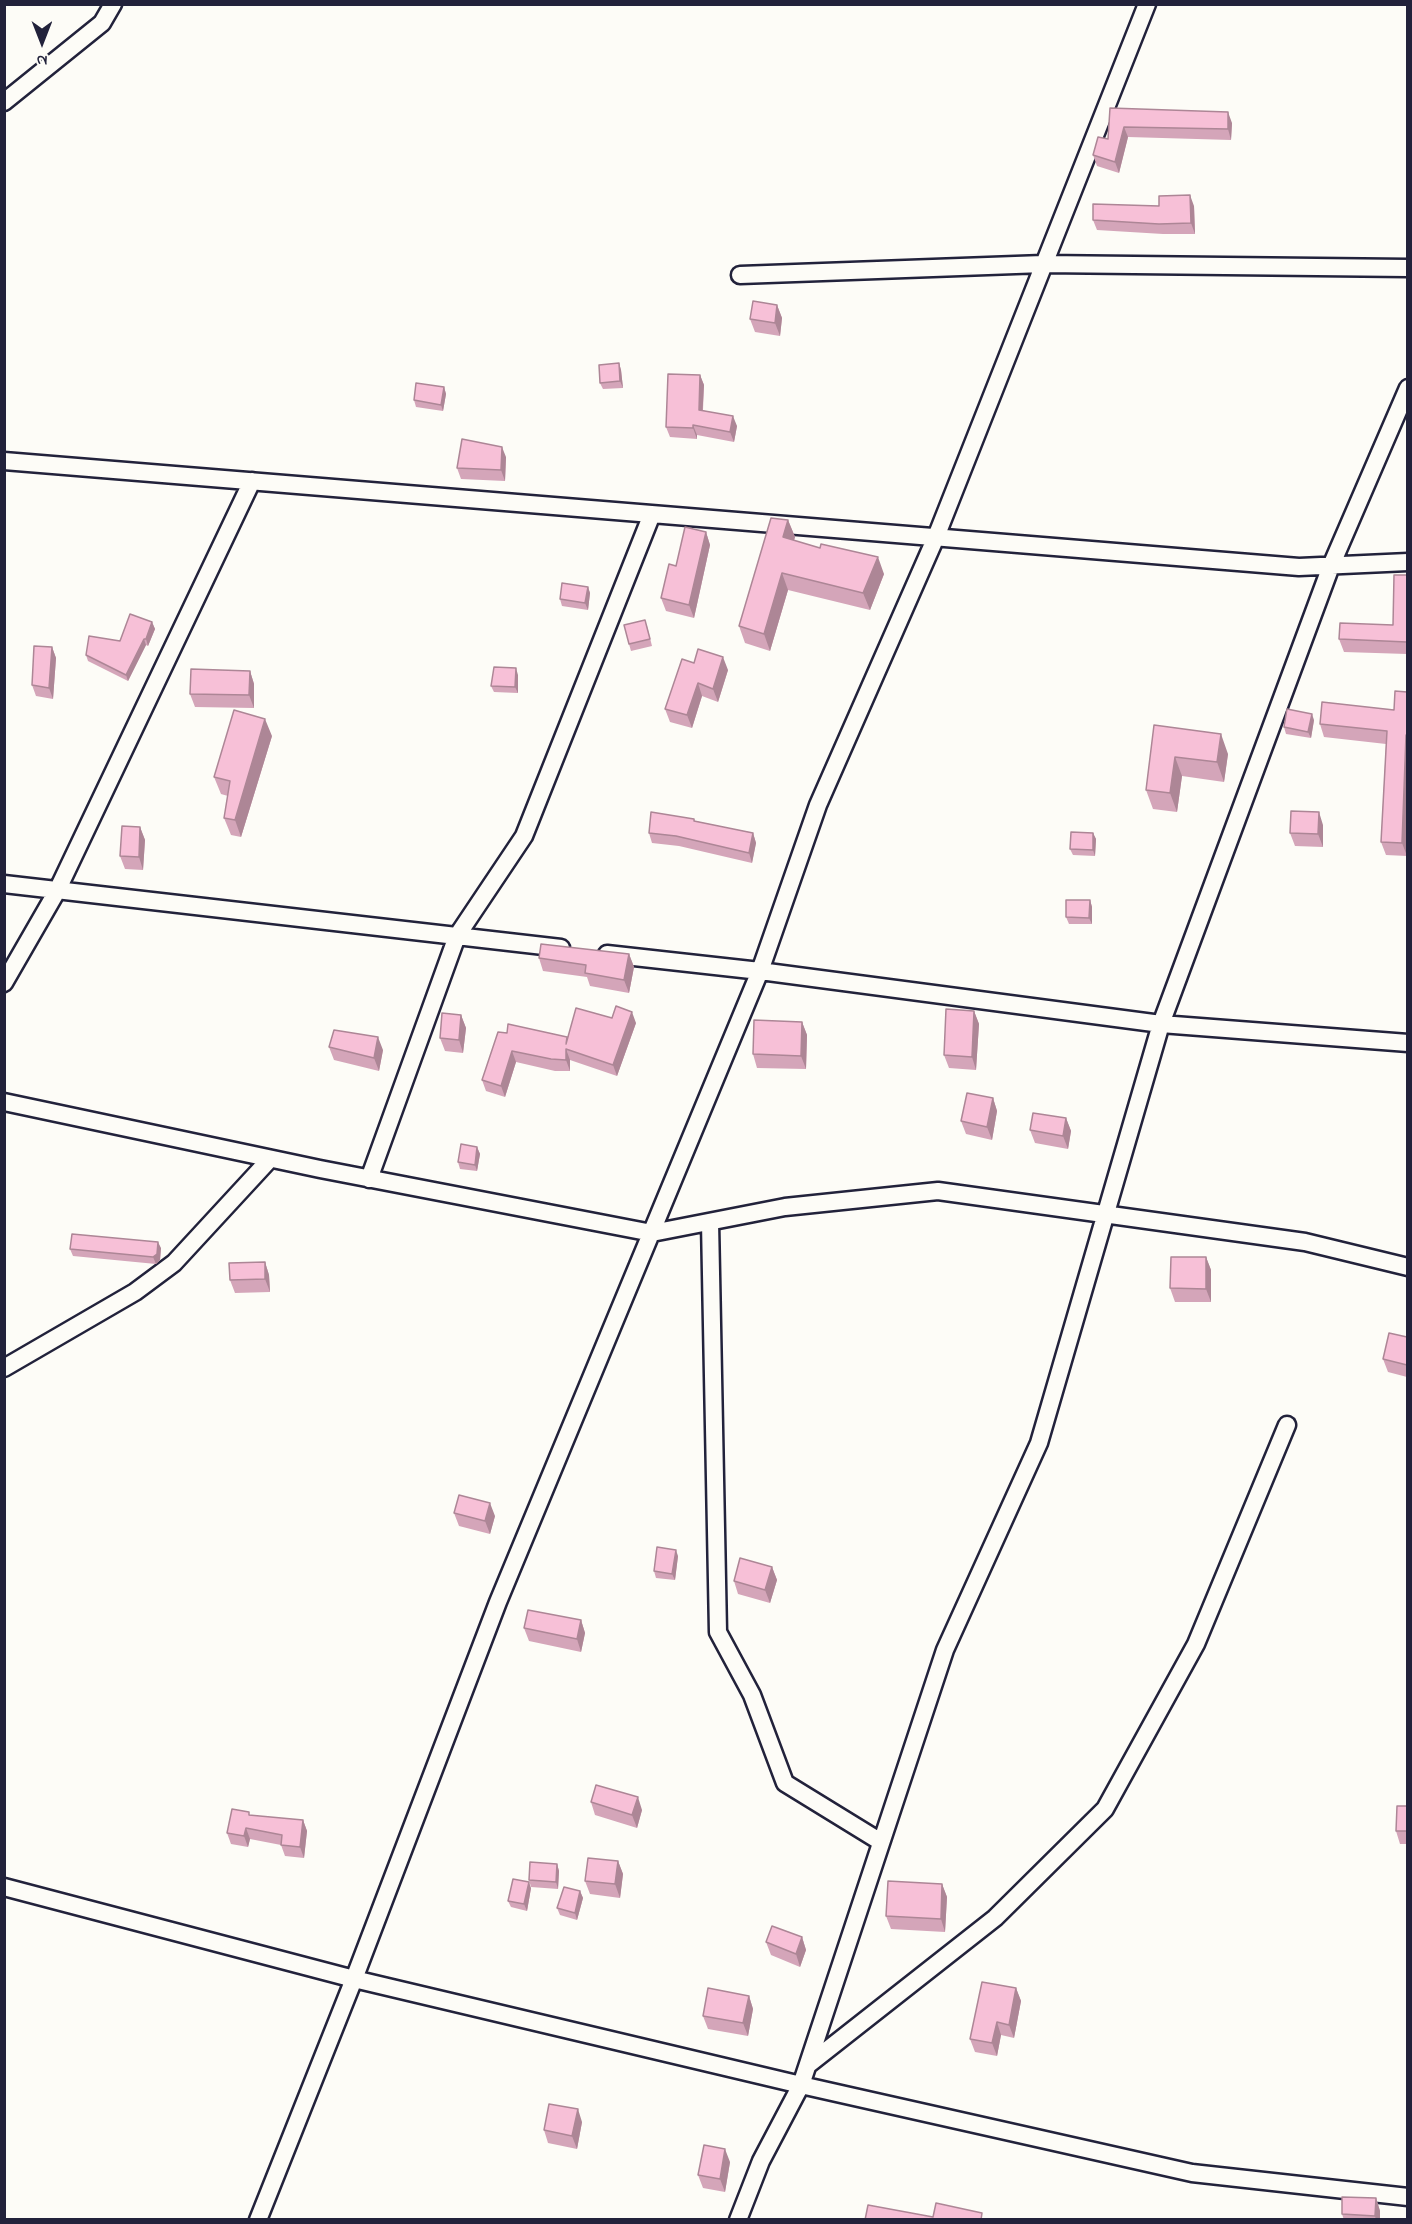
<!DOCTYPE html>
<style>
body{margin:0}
#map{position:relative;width:1412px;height:2224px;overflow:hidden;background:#fdfcf7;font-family:"Indie Flower",sans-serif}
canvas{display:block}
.frame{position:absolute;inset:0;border:6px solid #22223b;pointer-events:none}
.north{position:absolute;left:12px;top:12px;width:60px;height:60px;-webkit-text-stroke:4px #fdfcf7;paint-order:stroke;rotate:180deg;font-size:16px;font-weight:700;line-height:24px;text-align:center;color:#22223b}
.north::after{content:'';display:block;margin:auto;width:21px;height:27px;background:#22223b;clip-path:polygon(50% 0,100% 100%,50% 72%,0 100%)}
</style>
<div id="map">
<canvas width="1412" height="2224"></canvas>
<div class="frame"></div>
<div class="north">N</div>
</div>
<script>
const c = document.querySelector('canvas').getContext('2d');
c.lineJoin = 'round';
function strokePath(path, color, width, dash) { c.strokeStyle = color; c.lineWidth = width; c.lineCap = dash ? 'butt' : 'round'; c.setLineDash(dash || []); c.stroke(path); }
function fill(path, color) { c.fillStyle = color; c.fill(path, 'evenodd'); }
const minor = new Path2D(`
 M 4,102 L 102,23 L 113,4
 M 740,275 L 1043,264 L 1408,268
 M 4,461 L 1299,567 L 1408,562
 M 4,884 L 561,948
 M 607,954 L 760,971 L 1161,1024 L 1408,1043
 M 4,983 L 57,891 L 252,481
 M 4,1102 L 320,1169 L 652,1233 L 785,1207 L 938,1191 L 1305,1242 L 1408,1267
 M 369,1179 L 457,936 L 524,836 L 652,514
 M 710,1222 L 718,1632 L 752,1695 L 785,1783 L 881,1842
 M 4,1368 L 135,1292 L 174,1263 L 270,1159
 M 4,1887 L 354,1979 L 801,2085 L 1192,2173 L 1408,2197
 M 808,2065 L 995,1918 L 1105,1809 L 1196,1644 L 1287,1425
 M 258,2220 L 354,1979 L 498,1602 L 760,971 L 818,805 L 936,537 L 1147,4
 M 738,2220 L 761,2161 L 801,2085 L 945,1650 L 1039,1443 L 1161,1024 L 1331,566 L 1408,388`);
strokePath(minor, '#22223b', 21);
strokePath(minor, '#fdfcf7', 16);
fill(new Path2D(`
 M 1110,108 L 1232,123 L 1231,140 L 1128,137 L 1119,173 L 1097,166 L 1093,155 L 1108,139 Z
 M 1159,206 L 1194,206 L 1195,234 L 1163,234 L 1097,230 L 1093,220 Z
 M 777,305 L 782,318 L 780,336 L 755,332 L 750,319 Z
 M 619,363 L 621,370 L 623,388 L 603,389 L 600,383 Z
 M 700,375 L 704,385 L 703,410 L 737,426 L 734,442 L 697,435 L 697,439 L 670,437 L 666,427 Z
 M 444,387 L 446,394 L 443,411 L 416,407 L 414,400 Z
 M 506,457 L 505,481 L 461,479 L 457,468 Z
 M 788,520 L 795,537 L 794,540 L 884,574 L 870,610 L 788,590 L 770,651 L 745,643 L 739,626 Z
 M 706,532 L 710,545 L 694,618 L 666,611 L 661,598 L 676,566 Z
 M 1407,575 L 1407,654 L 1344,652 L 1339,639 L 1393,625 Z
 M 588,587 L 590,593 L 588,610 L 562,606 L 560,599 Z
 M 152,622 L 155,629 L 148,646 L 146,645 L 128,681 L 88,661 L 86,655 L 120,641 Z
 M 647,626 L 652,646 L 631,651 L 629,644 Z
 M 52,647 L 56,658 L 53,699 L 36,696 L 32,685 Z
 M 694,663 L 728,670 L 718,702 L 702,696 L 692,728 L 670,722 L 665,709 Z
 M 250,671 L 254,684 L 254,708 L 195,707 L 190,694 Z
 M 518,675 L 518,693 L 494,692 L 491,686 Z
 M 1407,692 L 1407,856 L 1386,855 L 1381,842 L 1386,744 L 1324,737 L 1320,724 L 1394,710 Z
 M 1314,720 L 1311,738 L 1286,734 L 1284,727 Z
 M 1154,725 L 1228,754 L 1224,782 L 1182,776 L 1177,812 L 1153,809 L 1146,790 Z
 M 272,736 L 241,837 L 231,835 L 224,818 L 228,796 L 221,794 L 214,777 Z
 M 694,819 L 695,821 L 753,833 L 756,843 L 752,863 L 679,846 L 652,843 L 649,833 Z
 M 1323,825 L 1323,847 L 1295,846 L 1290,833 Z
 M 140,827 L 145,840 L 143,870 L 125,869 L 120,856 Z
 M 1093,833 L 1096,839 L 1095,856 L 1073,855 L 1070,849 Z
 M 1090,900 L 1092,907 L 1092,924 L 1069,924 L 1066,917 Z
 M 629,954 L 634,967 L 629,993 L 590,986 L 587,977 L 543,971 L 539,958 Z
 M 974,1011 L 979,1024 L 976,1070 L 949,1068 L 944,1055 Z
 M 461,1015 L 466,1028 L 463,1053 L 445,1051 L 440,1038 Z
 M 612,1018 L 636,1023 L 617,1076 L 570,1060 L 570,1071 L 555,1071 L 516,1062 L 505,1097 L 486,1091 L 482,1080 L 498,1032 L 568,1039 Z
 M 802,1022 L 807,1035 L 806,1069 L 757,1068 L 753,1054 Z
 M 329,1047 L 383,1050 L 379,1071 L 334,1060 Z
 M 993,1098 L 997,1111 L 992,1140 L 966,1134 L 961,1121 Z
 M 1066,1118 L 1071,1131 L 1068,1149 L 1035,1143 L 1030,1130 Z
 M 477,1147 L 480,1154 L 477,1171 L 460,1169 L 458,1162 Z
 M 161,1248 L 160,1260 L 156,1264 L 73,1256 L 70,1249 Z
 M 1206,1257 L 1211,1270 L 1211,1302 L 1175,1302 L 1170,1288 Z
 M 265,1262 L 269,1275 L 270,1292 L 235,1293 L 230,1280 Z
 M 1407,1337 L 1407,1377 L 1388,1372 L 1383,1359 Z
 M 454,1513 L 495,1516 L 490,1534 L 459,1526 Z
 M 678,1556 L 675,1580 L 656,1578 L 654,1571 Z
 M 772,1567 L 777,1580 L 770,1603 L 738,1594 L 734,1581 Z
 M 581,1620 L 585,1633 L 581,1652 L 529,1641 L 524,1628 Z
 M 591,1802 L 642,1810 L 637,1828 L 595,1815 Z
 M 1407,1806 L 1407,1844 L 1400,1844 L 1396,1831 Z
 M 250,1815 L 303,1820 L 307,1831 L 304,1858 L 285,1856 L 281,1845 L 250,1839 L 248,1847 L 231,1844 L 227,1833 Z
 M 618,1861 L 623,1874 L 620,1898 L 590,1894 L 585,1881 Z
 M 557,1864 L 559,1871 L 558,1889 L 531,1887 L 529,1880 Z
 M 942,1884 L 947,1897 L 945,1932 L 891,1929 L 886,1916 Z
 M 531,1888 L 527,1911 L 511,1907 L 508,1901 Z
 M 580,1891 L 583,1898 L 577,1920 L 560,1915 L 557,1908 Z
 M 802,1937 L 806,1950 L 800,1967 L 771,1955 L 766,1942 Z
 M 1016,1988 L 1021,2001 L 1014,2038 L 1001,2035 L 997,2056 L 975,2052 L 970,2039 Z
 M 749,1996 L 753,2009 L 748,2036 L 708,2029 L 703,2016 Z
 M 582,2122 L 577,2149 L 548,2143 L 544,2130 Z
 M 730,2162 L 725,2192 L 703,2188 L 698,2175 Z
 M 1376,2198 L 1380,2211 L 1380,2220 L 1344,2220 L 1342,2214 Z`), '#d4a5b9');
fill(new Path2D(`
 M 1228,112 L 1232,123 L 1231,140 L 1228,129 Z
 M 1124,127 L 1128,137 L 1119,173 L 1115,162 Z
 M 1190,195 L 1194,206 L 1195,234 L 1191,223 Z
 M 777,305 L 782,318 L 780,336 L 775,323 Z
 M 619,363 L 621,370 L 623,388 L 620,381 Z
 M 700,375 L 704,385 L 702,420 L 699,410 Z
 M 444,387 L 446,394 L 443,411 L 441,405 Z
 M 733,416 L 737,426 L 734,442 L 730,432 Z
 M 693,425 L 697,435 L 697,439 L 693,428 Z
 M 502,447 L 506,457 L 505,481 L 501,470 Z
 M 788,520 L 795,537 L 790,554 L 783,537 Z
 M 706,532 L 710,545 L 694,618 L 689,605 Z
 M 878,557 L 884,574 L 870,610 L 863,593 Z
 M 782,573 L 788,590 L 770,651 L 764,634 Z
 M 588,587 L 590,593 L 588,610 L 585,603 Z
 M 152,622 L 155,629 L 148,646 L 146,639 Z
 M 144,639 L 146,645 L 128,681 L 126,675 Z
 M 52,647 L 56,658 L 53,699 L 49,688 Z
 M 723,657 L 728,670 L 718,702 L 713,689 Z
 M 516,668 L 518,675 L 518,693 L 515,687 Z
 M 250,671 L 254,684 L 254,708 L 249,695 Z
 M 698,683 L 702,696 L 692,728 L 687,715 Z
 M 1312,714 L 1314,720 L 1311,738 L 1308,732 Z
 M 265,719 L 272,736 L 241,837 L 235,820 Z
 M 1221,734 L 1228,754 L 1224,782 L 1217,762 Z
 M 1406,735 L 1407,738 L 1407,856 L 1402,843 Z
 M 1175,757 L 1182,776 L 1177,812 L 1170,793 Z
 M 1319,812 L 1323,825 L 1323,847 L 1318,834 Z
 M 140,827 L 145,840 L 143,870 L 139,857 Z
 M 753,833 L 756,843 L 752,863 L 749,853 Z
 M 1093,833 L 1096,839 L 1095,856 L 1093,850 Z
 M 1090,900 L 1092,907 L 1092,924 L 1089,918 Z
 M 629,954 L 634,967 L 629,993 L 624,980 Z
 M 974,1011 L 979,1024 L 976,1070 L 972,1057 Z
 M 632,1012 L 636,1023 L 617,1076 L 613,1065 Z
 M 461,1015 L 466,1028 L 463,1053 L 459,1040 Z
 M 802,1022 L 807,1035 L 806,1069 L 801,1056 Z
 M 378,1037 L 383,1050 L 379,1071 L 374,1058 Z
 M 566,1049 L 570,1060 L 570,1071 L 566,1060 Z
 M 512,1051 L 516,1062 L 505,1097 L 501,1086 Z
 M 993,1098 L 997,1111 L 992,1140 L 987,1127 Z
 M 1066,1118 L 1071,1131 L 1068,1149 L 1063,1136 Z
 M 477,1147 L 480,1154 L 477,1171 L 475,1165 Z
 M 158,1242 L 161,1248 L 160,1260 L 156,1264 L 153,1257 Z
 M 1206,1257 L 1211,1270 L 1211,1302 L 1206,1289 Z
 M 265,1262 L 269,1275 L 270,1292 L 265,1279 Z
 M 490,1503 L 495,1516 L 490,1534 L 485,1521 Z
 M 676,1550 L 678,1556 L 675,1580 L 672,1574 Z
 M 772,1567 L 777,1580 L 770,1603 L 765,1590 Z
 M 581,1620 L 585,1633 L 581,1652 L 577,1639 Z
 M 638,1797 L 642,1810 L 637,1828 L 632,1815 Z
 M 303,1820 L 307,1831 L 304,1858 L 300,1847 Z
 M 246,1828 L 250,1839 L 248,1847 L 244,1836 Z
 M 618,1861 L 623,1874 L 620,1898 L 615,1884 Z
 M 557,1864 L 559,1871 L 558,1889 L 556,1882 Z
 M 529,1882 L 531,1888 L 527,1911 L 524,1904 Z
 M 942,1884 L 947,1897 L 945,1932 L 941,1919 Z
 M 580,1891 L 583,1898 L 577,1920 L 575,1913 Z
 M 802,1937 L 806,1950 L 800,1967 L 796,1954 Z
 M 1016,1988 L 1021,2001 L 1014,2038 L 1009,2025 Z
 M 749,1996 L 753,2009 L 748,2036 L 743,2023 Z
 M 997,2022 L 1001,2035 L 997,2056 L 992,2043 Z
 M 578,2109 L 582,2122 L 577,2149 L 572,2136 Z
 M 725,2149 L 730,2162 L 725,2192 L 720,2179 Z
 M 1376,2198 L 1380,2211 L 1380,2220 L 1376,2220 L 1375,2216 Z`), '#ad8696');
const building = new Path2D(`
 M 1110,108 L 1228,112 L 1228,129 L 1124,127 L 1115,162 L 1093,155 L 1098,137 L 1108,139 Z
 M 1190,195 L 1191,223 L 1159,224 L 1093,220 L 1093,204 L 1159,206 L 1159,196 Z
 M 753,301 L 777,305 L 775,323 L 750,319 Z
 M 619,363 L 620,381 L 600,383 L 599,365 Z
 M 668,374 L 700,375 L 699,410 L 733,416 L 730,432 L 693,425 L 693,428 L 666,427 Z
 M 416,383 L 444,387 L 441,405 L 414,400 Z
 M 462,439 L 502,447 L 501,470 L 457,468 Z
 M 771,518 L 788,520 L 783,537 L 820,548 L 821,544 L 878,557 L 863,593 L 782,573 L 764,634 L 739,626 Z
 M 685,527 L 706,532 L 689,605 L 661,598 L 669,564 L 676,566 Z
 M 1394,575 L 1407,575 L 1407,642 L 1339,639 L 1340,623 L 1393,625 Z
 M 562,583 L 588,587 L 585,603 L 560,599 Z
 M 130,614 L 152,622 L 146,639 L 144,639 L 126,675 L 86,655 L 89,636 L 120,641 Z
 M 645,620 L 650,639 L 629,644 L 624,625 Z
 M 34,646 L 52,647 L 49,688 L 32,685 Z
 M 698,649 L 723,657 L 713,689 L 698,683 L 687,715 L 665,709 L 682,659 L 694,663 Z
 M 494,667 L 516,668 L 515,687 L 491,686 Z
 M 191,669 L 250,671 L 249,695 L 190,694 Z
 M 1395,691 L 1407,692 L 1407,735 L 1406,735 L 1402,843 L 1381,842 L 1387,731 L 1320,724 L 1322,702 L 1394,710 Z
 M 1287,709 L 1312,714 L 1308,732 L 1284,727 Z
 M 234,710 L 265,719 L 235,820 L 224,818 L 230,781 L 214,777 Z
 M 1154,725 L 1221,734 L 1217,762 L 1175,757 L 1170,793 L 1146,790 Z
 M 1291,811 L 1319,812 L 1318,834 L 1290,833 Z
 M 651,812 L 694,819 L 694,821 L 753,833 L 749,853 L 676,836 L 649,833 Z
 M 122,826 L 140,827 L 139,857 L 120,856 Z
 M 1071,832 L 1093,833 L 1093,850 L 1070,849 Z
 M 1066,900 L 1090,900 L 1089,918 L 1066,917 Z
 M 541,944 L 629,954 L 624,980 L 585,973 L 586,965 L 539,958 Z
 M 616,1006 L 632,1012 L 613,1065 L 566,1049 L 566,1060 L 551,1059 L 512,1051 L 501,1086 L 482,1080 L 498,1032 L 507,1033 L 508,1024 L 567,1037 L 566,1044 L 576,1008 L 612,1018 Z
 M 946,1009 L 974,1011 L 972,1057 L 944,1055 Z
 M 442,1013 L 461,1015 L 459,1040 L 440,1038 Z
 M 754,1020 L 802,1022 L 801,1056 L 753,1054 Z
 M 334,1030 L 378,1037 L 374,1058 L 329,1047 Z
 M 967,1093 L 993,1098 L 987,1127 L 961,1121 Z
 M 1033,1113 L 1066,1118 L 1063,1136 L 1030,1130 Z
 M 461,1144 L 477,1147 L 475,1165 L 458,1162 Z
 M 72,1234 L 158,1242 L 157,1254 L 153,1257 L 70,1249 Z
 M 1171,1257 L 1206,1257 L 1206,1289 L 1170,1288 Z
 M 265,1262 L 265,1279 L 230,1280 L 229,1263 Z
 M 1389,1333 L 1407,1337 L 1407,1365 L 1383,1359 Z
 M 459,1495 L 490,1503 L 485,1521 L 454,1513 Z
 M 657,1547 L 676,1550 L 672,1574 L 654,1571 Z
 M 740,1558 L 772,1567 L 765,1590 L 734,1581 Z
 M 528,1610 L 581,1620 L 577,1639 L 524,1628 Z
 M 596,1785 L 638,1797 L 632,1815 L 591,1802 Z
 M 1397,1806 L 1407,1806 L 1407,1831 L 1396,1831 Z
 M 232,1809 L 249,1812 L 249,1815 L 303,1820 L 300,1847 L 281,1845 L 282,1835 L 246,1828 L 244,1836 L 227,1833 Z
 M 588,1858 L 618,1861 L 615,1884 L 585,1881 Z
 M 530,1862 L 557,1864 L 556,1882 L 529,1880 Z
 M 513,1879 L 529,1882 L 524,1904 L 508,1901 Z
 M 888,1881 L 942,1884 L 941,1919 L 886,1916 Z
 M 564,1887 L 580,1891 L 575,1913 L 557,1908 Z
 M 772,1926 L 802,1937 L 796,1954 L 766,1942 Z
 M 982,1982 L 1016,1988 L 1009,2025 L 997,2022 L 992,2043 L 970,2039 Z
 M 708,1988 L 749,1996 L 743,2023 L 703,2016 Z
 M 549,2104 L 578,2109 L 572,2136 L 544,2130 Z
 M 704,2145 L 725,2149 L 720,2179 L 698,2175 Z
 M 1342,2197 L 1376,2198 L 1375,2216 L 1342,2214 Z
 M 936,2203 L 982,2213 L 981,2220 L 865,2220 L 868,2205 L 933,2217 Z`);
fill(building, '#f7c0d7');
strokePath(building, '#ad8696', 1.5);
</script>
